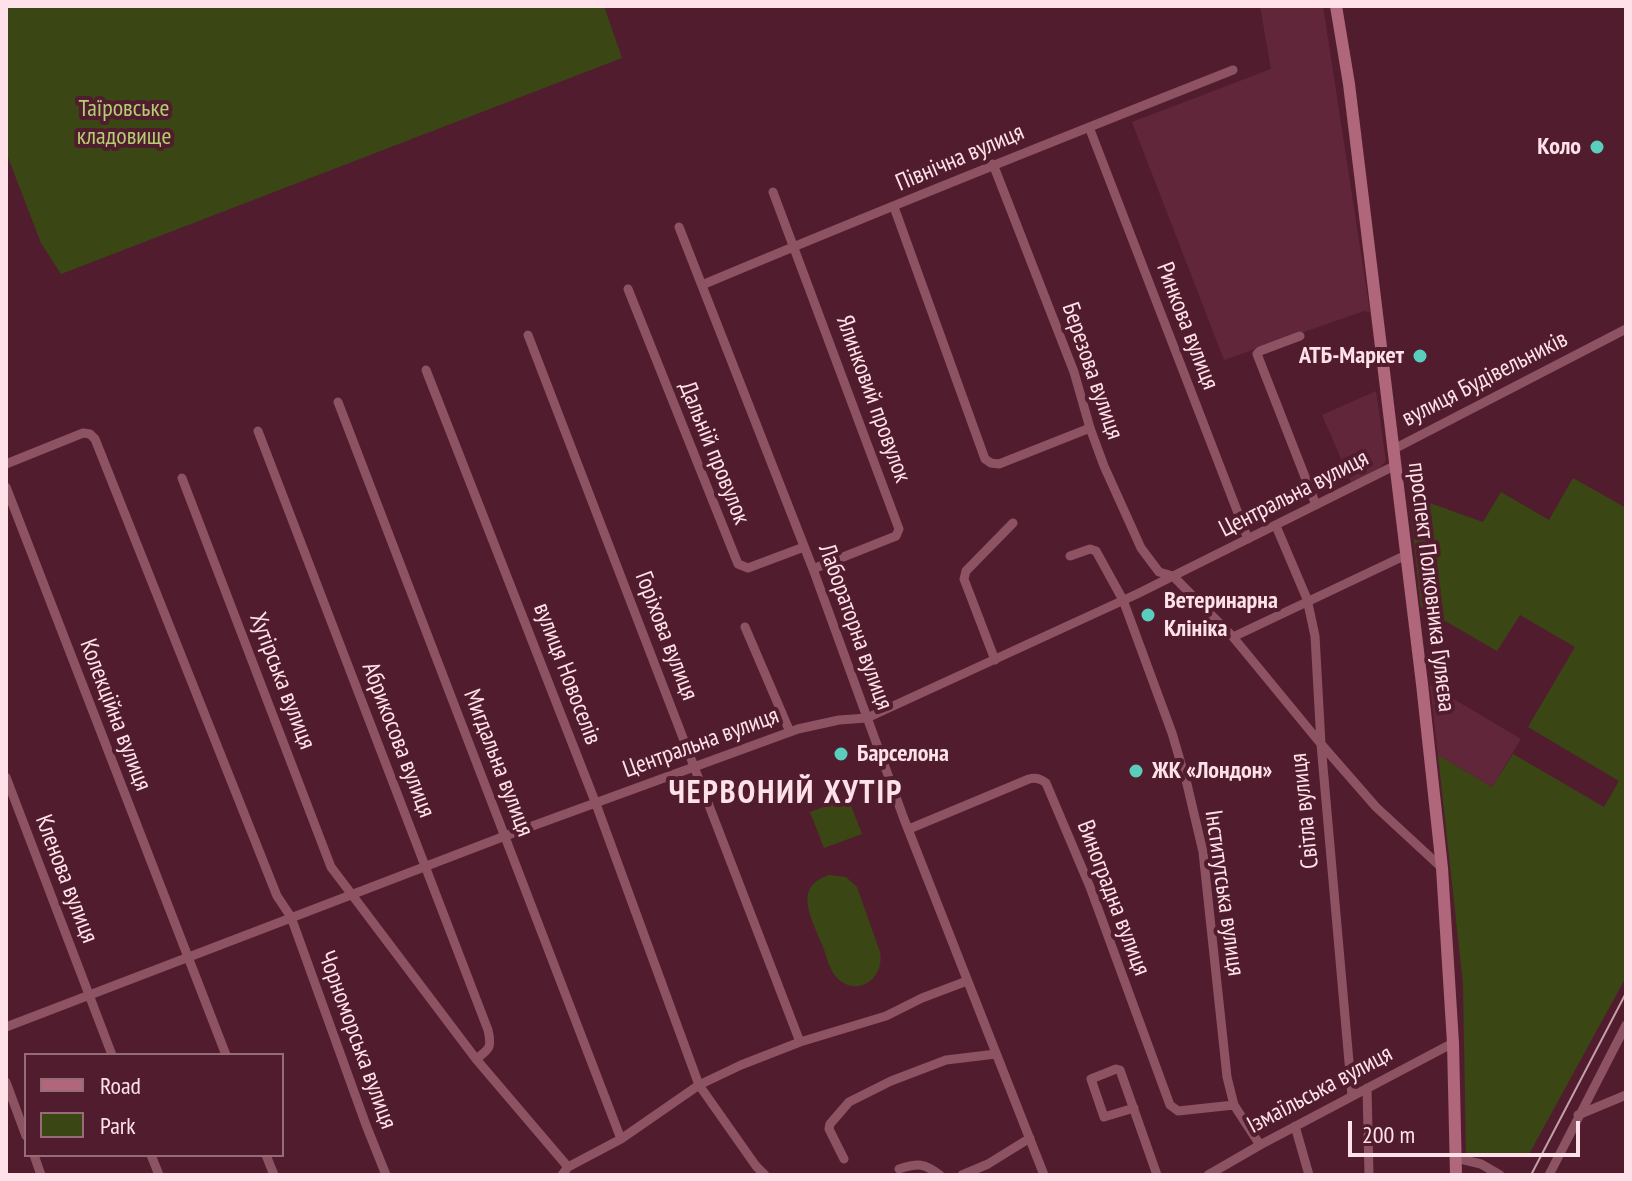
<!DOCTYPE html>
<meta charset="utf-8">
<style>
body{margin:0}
#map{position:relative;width:1632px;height:1181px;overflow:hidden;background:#511d2e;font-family:"PT Sans Narrow",sans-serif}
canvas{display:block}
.frame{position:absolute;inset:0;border:8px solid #ffe2e9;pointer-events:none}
.legend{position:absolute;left:24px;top:1053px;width:260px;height:104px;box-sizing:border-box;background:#511d2e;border:2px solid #976c79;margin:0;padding:10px 14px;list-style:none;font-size:24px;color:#ffe2e9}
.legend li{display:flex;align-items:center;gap:16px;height:40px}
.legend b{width:40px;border:2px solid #976c79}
.scale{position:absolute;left:1348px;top:1121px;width:232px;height:36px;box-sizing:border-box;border:4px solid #ffe2e9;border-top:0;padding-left:10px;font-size:24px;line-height:28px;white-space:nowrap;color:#ffe2e9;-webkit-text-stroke:6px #511d2e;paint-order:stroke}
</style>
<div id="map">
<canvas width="1632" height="1181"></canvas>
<div class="frame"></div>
<ul class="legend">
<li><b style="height:10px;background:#b0667b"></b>Road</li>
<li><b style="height:22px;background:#3a4715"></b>Park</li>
</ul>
<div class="scale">200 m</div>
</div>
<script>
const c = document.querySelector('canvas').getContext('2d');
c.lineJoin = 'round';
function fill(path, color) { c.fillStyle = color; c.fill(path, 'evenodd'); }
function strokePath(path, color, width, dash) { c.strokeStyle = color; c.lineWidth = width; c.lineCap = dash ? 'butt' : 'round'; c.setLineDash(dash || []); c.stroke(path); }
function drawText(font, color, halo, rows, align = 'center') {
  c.font = font + ' "PT Sans Narrow",sans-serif'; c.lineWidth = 8; c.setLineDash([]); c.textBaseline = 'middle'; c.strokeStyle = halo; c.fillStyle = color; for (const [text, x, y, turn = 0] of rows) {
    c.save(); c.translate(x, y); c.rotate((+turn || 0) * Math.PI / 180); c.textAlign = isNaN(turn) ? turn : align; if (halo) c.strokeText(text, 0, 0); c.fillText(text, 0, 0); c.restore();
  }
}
fill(new Path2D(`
 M 1260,6 L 1323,6 L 1370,312 L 1364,311 L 1224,360 L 1132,122 L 1271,69 Z
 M 1376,391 L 1386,461 L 1379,469 L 1353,486 L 1322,415 Z
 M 1430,685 L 1521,739 L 1492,787 L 1438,755 Z`), '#61263a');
fill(new Path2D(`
 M 6,6 L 604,6 L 622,58 L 61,274 L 41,243 L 6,152 Z
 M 1573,478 L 1626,508 L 1626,977 L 1528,1156 L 1466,1153 L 1463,984 L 1438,755 L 1492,787 L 1513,754 L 1604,807 L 1619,781 L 1528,727 L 1575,647 L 1520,615 L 1497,651 L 1421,607 L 1410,504 L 1424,501 L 1483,522 L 1501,492 L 1549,520 Z
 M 848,798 L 862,834 L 824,848 L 810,812 Z
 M 829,875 L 846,877 L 857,887 L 880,952 C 885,978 858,998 837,978 C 829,969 826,954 822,944 C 812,919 792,887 829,875 Z`), '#3a4715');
strokePath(new Path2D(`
 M 1089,127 L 1248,539
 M 993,164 L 1074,372 L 1090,428 L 1104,466 L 1141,548 L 1159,572 L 1173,576 L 1233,637 L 1321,744 L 1376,807 L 1442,868
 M 773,192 L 899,529 L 896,536 L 813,569
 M 894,207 L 985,459 L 991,463 L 999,464 L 1090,428
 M 679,227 L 813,569 L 904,819 L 1044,1175
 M 702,285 C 878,211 1056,140 1233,70
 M 628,289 L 738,564 L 748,568 L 804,547
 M 528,335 L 800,1042
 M 1300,336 L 1260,351 L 1257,354 L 1316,505
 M 426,370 L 596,804 L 699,1085 L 756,1166 L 765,1175
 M 338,402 L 621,1139
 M 258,431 L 488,1030 C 492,1047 490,1049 476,1059
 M 1392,450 L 1626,329
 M 6,464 L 83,433 L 90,434 L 95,439 L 277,896 L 291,917 L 366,1125 L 386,1175
 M 182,478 L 331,867 L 476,1059 L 568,1167
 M 6,487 L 226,1055
 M 1276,526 L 1307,599 L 1315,636 L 1321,744 L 1352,1096
 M 1070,556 L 1090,549 L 1096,551 L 1123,600 L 1172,733 L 1187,784 L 1203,852 L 1227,1077 L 1234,1105 L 1260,1145
 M 745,627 L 790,732
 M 1233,637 L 1406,555
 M 995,660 L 964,579 L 966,571 L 1013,523
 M 6,777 L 112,1055
 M 909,829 L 1029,779 C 1036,777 1041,779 1046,783 L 1090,887 L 1170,1105 L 1178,1111 L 1234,1105
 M 6,1027 L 505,836 L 798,729 L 839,720 L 867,718 L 1137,594 L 1394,466
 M 6,1082 L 26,1136
 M 1367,1088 L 1369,1175
 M 1134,1108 L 1104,1117 L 1091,1079 L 1116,1069 L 1120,1070 L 1157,1175
 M 1578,1115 L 1626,1095
 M 1295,1126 L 1309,1175
 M 34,1155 L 41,1175
 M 151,1155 L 159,1175
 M 266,1155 L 274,1175
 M 1456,1158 L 1481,1164 L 1500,1175
 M 844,1159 L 829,1129 L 830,1124 L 849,1102 L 891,1081 L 946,1060 L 996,1054
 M 899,1169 C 918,1163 924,1163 940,1175
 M 562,1175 L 568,1167 L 621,1139 L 699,1085 L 741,1065 L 800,1042 L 886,1016 L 922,998 L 967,981
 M 962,1175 L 988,1164 L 1030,1138
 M 1208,1175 L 1260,1145 L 1453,1043
 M 1549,1175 L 1626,1025`), '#8e5363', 9);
strokePath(new Path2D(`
 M 1336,6 L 1349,84 L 1422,684 L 1442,868 L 1453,1043 L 1456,1175`), '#b0667b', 12);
strokePath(new Path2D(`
 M 1531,1175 L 1626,993`), '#c49faa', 2);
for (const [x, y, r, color] of [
 [1597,147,8,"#5acebd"],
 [1420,356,8,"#5acebd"],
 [1148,615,8,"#5acebd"],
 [841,754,8,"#5acebd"],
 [1136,771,8,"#5acebd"]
]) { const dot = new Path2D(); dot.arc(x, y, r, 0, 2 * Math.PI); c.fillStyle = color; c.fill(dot); strokePath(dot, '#511d2e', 3); }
drawText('24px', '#b3cf72', '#511d2e', [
 ["Таїровське",124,109],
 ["кладовище",124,137]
]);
drawText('bold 24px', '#ffe2e9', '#511d2e', [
 ["Коло",1581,147,"right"],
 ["АТБ-Маркет",1404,356,"right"],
 ["Ветеринарна",1164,601],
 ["Клініка",1164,629],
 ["Барселона",857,754],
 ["ЖК «Лондон»",1152,771]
], 'left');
drawText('24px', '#ffe2e9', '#511d2e', [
 ["Північна вулиця",960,158,-23],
 ["Ринкова вулиця",1187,326,69],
 ["Березова вулиця",1092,371,71],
 ["вулиця Будівельників",1485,379,-27],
 ["Ялинковий провулок",873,399,70],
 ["Дальній провулок",714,453,68],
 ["Центральна вулиця",1294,494,-27],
 ["проспект Полковника Гуляєва",1431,587,83],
 ["Лабораторна вулиця",855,627,70],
 ["Горіхова вулиця",666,636,69],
 ["вулиця Новоселів",567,674,69],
 ["Хутірська вулиця",282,681,69],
 ["Колекційна вулиця",115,715,69],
 ["Абрикосова вулиця",398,740,69],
 ["Центральна вулиця",701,743,-20],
 ["Мигдальна вулиця",498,763,69],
 ["Світла вулиця",1305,811,-96],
 ["Кленова вулиця",66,879,69],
 ["Інститутська вулиця",1224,893,82],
 ["Виноградна вулиця",1113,898,69],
 ["Чорноморська вулиця",357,1040,70],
 ["Ізмаїльська вулиця",1320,1090,-28]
]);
c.letterSpacing = '2px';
drawText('bold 32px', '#ffe2e9', '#511d2e', [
 ["ЧЕРВОНИЙ ХУТІР",786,794]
]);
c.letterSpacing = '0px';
</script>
